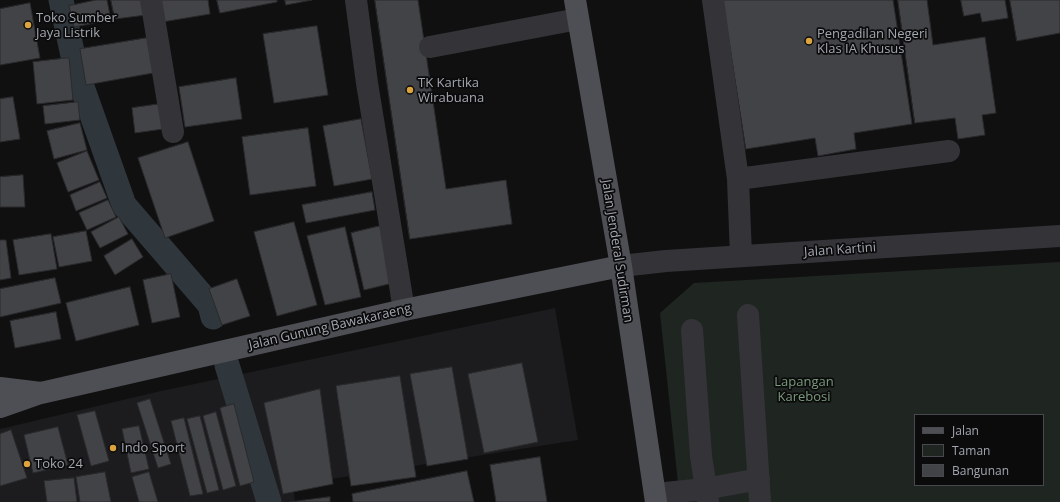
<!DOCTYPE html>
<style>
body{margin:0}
#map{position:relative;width:1060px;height:502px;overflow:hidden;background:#101011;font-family:"Open Sans",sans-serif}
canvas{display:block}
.legend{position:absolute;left:914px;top:414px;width:130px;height:72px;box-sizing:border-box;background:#0b0b0c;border:1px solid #48494e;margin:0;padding:5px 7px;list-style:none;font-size:12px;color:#a3a7b0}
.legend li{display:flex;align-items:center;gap:8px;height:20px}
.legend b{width:20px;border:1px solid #48494e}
</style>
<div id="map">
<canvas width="1060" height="502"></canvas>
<ul class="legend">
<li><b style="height:5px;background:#4e4f54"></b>Jalan</li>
<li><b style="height:11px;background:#1f2520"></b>Taman</li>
<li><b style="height:11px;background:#424346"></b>Bangunan</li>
</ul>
</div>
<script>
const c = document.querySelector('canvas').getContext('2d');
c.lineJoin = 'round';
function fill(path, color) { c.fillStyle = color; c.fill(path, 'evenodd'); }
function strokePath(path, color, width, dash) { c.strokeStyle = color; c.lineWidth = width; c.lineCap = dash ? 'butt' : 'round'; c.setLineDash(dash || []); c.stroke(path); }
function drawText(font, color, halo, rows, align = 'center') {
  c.font = font + ' "Open Sans",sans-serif'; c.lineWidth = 3.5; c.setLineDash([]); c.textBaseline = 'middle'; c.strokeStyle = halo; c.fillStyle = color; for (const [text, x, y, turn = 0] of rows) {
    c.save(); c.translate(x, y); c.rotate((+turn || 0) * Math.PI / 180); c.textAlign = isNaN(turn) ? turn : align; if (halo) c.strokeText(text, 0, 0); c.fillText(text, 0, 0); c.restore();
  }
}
fill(new Path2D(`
 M 555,308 L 578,440 L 293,485 L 295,502 L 0,502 L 0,429 L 161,391 Z`), '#1c1c1e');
fill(new Path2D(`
 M 1060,262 L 1060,502 L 680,502 L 660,313 L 694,283 ZM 915,415 L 1043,415 L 1043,485 L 915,485 Z`), '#1f2520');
strokePath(new Path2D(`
 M 61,0 L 76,70 L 124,205 L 210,305 L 213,317
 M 227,365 L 269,502`), '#2f363c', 25);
const building = new Path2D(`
 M 96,0 L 107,0 L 111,20 L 74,27 L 69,6 Z
 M 111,0 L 143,0 L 146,15 L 115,19 Z
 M 152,0 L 208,0 L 210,14 L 156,23 Z
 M 217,0 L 277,0 L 277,2 L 220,13 Z
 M 285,0 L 312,0 L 286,5 Z
 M 375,0 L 418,0 L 446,189 L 506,180 L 512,224 L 410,239 Z
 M 723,0 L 893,0 L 912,124 L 854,133 L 856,149 L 818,156 L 815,138 L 746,149 Z
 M 898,0 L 927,0 L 933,45 L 985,37 L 996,113 L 982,115 L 985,135 L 958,139 L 955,118 L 915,123 Z
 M 961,0 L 1005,0 L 1008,18 L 982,22 L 980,13 L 964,16 Z
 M 1010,0 L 1060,0 L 1060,33 L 1017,41 Z
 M 30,3 L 40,58 L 0,65 L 0,9 Z
 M 317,26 L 328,95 L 274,103 L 263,34 Z
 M 147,38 L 153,73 L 86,85 L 80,49 Z
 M 69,58 L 73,100 L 37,104 L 33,62 Z
 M 236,78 L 242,119 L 185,127 L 179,87 Z
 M 13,97 L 20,139 L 0,142 L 0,99 Z
 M 78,102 L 80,120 L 45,124 L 43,106 Z
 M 160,104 L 163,129 L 135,133 L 132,108 Z
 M 361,119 L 372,179 L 334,186 L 323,126 Z
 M 80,123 L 87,150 L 54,159 L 47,131 Z
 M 308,128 L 316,186 L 250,195 L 242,137 Z
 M 188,142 L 214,221 L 165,238 L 138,158 Z
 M 87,151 L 99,180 L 68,192 L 57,163 Z
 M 23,175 L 25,207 L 0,207 L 0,177 Z
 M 100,182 L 107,198 L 76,211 L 70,195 Z
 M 372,192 L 375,210 L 306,223 L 302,205 Z
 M 108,200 L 116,217 L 87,230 L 79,213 Z
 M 119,217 L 128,234 L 100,248 L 91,232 Z
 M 294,222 L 317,305 L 277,316 L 254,232 Z
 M 380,226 L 393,283 L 364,290 L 351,233 Z
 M 345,227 L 361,297 L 325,305 L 307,236 Z
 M 86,231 L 92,261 L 59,267 L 53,237 Z
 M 51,234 L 57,269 L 19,275 L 13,240 Z
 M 132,239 L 143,257 L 115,275 L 104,256 Z
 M 0,240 L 6,240 L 11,278 L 0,280 Z
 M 171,274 L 180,317 L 152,323 L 143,280 Z
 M 55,278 L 61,303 L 0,317 L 0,289 Z
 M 237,279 L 250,316 L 222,325 L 209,289 Z
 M 130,287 L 139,325 L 76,341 L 66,303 Z
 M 56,312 L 61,339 L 15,348 L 10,321 Z
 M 522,363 L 538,442 L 484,453 L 468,374 Z
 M 452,367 L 468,459 L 427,466 L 410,374 Z
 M 400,376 L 416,477 L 351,486 L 336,386 Z
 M 320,389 L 333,484 L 283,494 L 264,403 Z
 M 150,399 L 171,464 L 158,468 L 137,403 Z
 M 234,404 L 254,482 L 240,486 L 220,408 Z
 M 95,411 L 109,461 L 91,466 L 77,415 Z
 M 216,412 L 236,486 L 223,490 L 203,416 Z
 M 200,416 L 219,490 L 207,493 L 187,419 Z
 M 184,418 L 203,494 L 190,496 L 171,421 Z
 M 139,426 L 149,469 L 131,473 L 122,429 Z
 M 58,427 L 68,465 L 33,473 L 24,435 Z
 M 11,430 L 27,478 L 0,486 L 0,434 Z
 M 540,457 L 547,502 L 496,502 L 490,465 Z
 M 467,471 L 474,502 L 353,502 L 352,494 Z
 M 105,472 L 111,502 L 80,502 L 76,477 Z
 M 149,472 L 158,502 L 139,502 L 132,477 Z
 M 74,478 L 77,502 L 47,502 L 44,481 Z
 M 330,497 L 330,502 L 290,502 Z`);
fill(building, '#424346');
strokePath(building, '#2a2a2d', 1);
strokePath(new Path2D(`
 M 151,0 L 173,132
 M 356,0 L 367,83 L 404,310
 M 713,0 L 738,179
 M 430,47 L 578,19
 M 741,256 L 738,179 L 949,151
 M 621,266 L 666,261 L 1060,236
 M 748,315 L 760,502
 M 692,330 L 701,456 L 708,502
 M 655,494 L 705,489 L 759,479`), '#343438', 22);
strokePath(new Path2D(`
 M 575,0 L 621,266 L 656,502
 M 0,388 L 41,393 L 404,310 L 621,266
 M 0,407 L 37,394`), '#4e4f54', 22);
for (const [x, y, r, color] of [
 [28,25,4,"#dba43e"],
 [809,41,4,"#dba43e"],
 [410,90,4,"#dba43e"],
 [113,448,4,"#dba43e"],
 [27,464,4,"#dba43e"]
]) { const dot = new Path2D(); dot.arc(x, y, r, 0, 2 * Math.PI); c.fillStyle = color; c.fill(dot); strokePath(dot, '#0b0b0c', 1.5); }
drawText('13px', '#a3a7b0', '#0b0b0c', [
 ["Toko Sumber",36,18],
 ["Jaya Listrik",36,33],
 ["Pengadilan Negeri",817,34],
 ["Klas IA Khusus",817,49],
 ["TK Kartika",418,83],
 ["Wirabuana",418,98],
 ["Indo Sport",121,448],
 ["Toko 24",35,464]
], 'left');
drawText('13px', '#a3a7b0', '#0b0b0c', [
 ["Jalan Kartini",840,250,-4],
 ["Jalan Jenderal Sudirman",617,251,81],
 ["Jalan Gunung Bawakaraeng",330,327,-13]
]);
drawText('13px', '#7c9a7d', '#0b0b0c', [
 ["Lapangan",804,382],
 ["Karebosi",804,397]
]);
</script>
